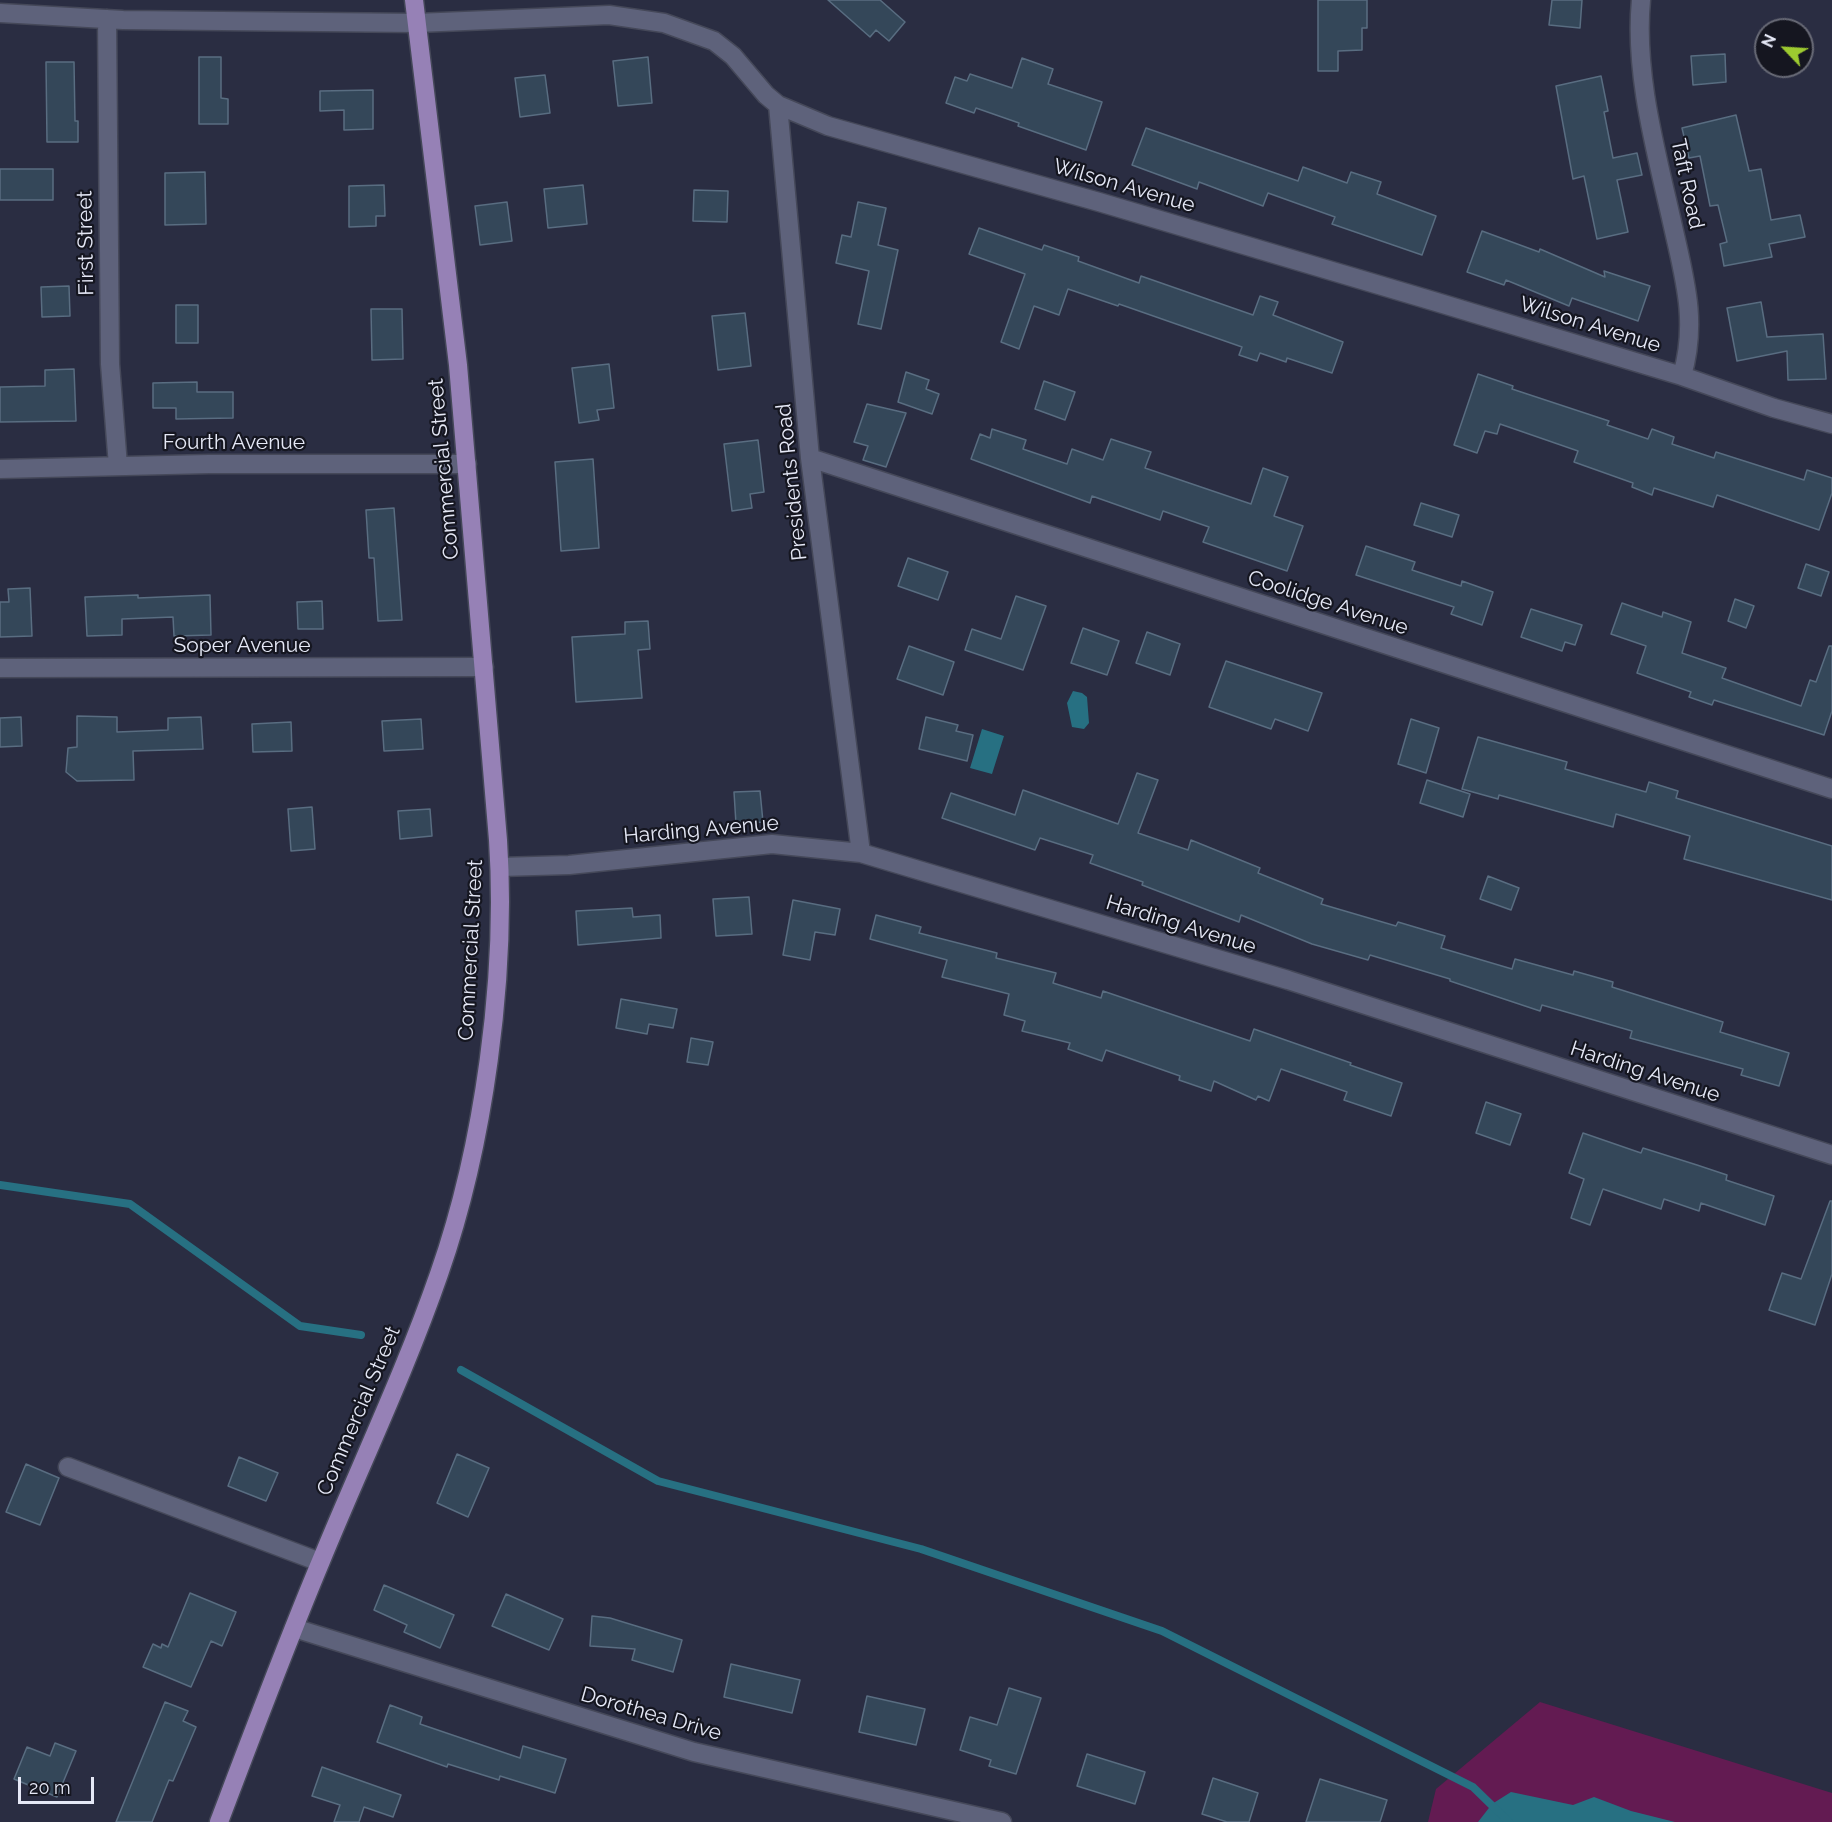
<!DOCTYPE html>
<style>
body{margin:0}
#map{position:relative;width:1832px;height:1822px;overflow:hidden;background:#2a2d42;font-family:Raleway,sans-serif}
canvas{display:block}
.north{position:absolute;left:1754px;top:18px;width:60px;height:60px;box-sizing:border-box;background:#151620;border:2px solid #686a76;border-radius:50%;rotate:295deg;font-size:16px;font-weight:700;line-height:24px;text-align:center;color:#e5e8f6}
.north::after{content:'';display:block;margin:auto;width:21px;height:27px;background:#9dca30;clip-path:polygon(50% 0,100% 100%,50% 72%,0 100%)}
.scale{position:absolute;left:18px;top:1777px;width:76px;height:27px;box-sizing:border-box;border:3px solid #e5e8f6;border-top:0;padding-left:8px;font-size:18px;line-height:21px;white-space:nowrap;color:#e5e8f6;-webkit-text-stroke:4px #151620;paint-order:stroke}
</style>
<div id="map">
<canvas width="1832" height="1822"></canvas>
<div class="north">N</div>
<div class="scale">20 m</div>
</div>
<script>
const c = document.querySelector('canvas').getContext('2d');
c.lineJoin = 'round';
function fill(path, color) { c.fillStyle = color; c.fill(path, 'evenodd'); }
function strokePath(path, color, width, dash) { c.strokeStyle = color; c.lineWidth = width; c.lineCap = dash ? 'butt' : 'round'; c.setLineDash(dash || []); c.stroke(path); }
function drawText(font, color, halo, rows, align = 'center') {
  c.font = font + ' Raleway,sans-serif'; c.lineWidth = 4.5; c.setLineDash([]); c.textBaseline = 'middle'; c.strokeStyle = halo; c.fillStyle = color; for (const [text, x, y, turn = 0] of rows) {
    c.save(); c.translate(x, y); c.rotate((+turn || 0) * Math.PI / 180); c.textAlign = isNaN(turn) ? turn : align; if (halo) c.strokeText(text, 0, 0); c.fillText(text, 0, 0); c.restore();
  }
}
fill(new Path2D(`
 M 1540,1702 L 1832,1793 L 1832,1822 L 1428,1822 L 1436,1789 Z`), '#631b52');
fill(new Path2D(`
 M 1073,691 L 1082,693 L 1087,697 L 1089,723 L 1084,729 L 1072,727 L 1067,703 Z
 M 982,729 L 1004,736 L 992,774 L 970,768 Z
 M 1511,1792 L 1573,1805 L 1594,1797 L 1631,1811 L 1675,1822 L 1478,1822 L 1492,1804 Z`), '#277082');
strokePath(new Path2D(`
 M 0,1185 L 130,1204 L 300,1326 L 361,1335
 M 461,1370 L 658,1481 L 921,1549 L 1162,1631 L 1473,1787 L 1509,1822`), '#277082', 8);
const building = new Path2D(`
 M 828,0 L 880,0 L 905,22 L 889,41 L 876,30 L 870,37 Z
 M 1318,0 L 1367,0 L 1367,28 L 1362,28 L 1362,50 L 1338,51 L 1338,71 L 1318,71 Z
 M 1552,0 L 1582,0 L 1580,28 L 1549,25 Z
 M 1725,54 L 1726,82 L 1693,85 L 1691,56 Z
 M 199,57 L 221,57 L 221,98 L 228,99 L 228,124 L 199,124 Z
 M 648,57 L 652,103 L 618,106 L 613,61 Z
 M 1022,58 L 1053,69 L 1048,84 L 1102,102 L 1086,150 L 1018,126 L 1019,123 L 976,108 L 974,113 L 946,103 L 955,77 L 967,81 L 970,74 L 1012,88 Z
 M 46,62 L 74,62 L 75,121 L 78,121 L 78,142 L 47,142 Z
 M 545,75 L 550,113 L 520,117 L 515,78 Z
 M 1601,76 L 1608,111 L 1604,112 L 1613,158 L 1637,153 L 1642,175 L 1617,180 L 1628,232 L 1597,239 L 1584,176 L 1573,179 L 1556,86 Z
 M 373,90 L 373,129 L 344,130 L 344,110 L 320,111 L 320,91 Z
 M 1736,115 L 1749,171 L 1761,169 L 1771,220 L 1800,215 L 1805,237 L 1769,244 L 1772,257 L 1724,266 L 1720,244 L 1727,242 L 1718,205 L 1710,206 L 1700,156 L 1689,158 L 1682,128 Z
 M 1146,128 L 1298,181 L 1303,167 L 1347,183 L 1351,172 L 1381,182 L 1377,194 L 1436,216 L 1422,255 L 1332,224 L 1335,217 L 1268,193 L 1263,206 L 1199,182 L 1197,189 L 1132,165 Z
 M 0,169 L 53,169 L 53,200 L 0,200 Z
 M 205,172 L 206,224 L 165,225 L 165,173 Z
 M 384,185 L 385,216 L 376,216 L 376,226 L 349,227 L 349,186 Z
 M 583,185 L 587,224 L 548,228 L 544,189 Z
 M 694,190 L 728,191 L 727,222 L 693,221 Z
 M 507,202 L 512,241 L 480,245 L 475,206 Z
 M 858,202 L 886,208 L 878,245 L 898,250 L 881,329 L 858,324 L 869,271 L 836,263 L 842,235 L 851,237 Z
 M 979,228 L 1042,250 L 1044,245 L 1079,257 L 1078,261 L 1139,283 L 1141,276 L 1253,315 L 1260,296 L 1278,302 L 1273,315 L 1343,342 L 1332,373 L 1287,358 L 1286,362 L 1260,353 L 1257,361 L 1239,355 L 1242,347 L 1119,304 L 1118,306 L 1068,289 L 1059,315 L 1034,306 L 1019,349 L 1001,342 L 1025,274 L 969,254 Z
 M 1482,231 L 1539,252 L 1540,249 L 1605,277 L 1604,271 L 1650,286 L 1638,321 L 1572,298 L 1569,306 L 1506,280 L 1504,285 L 1467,272 Z
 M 69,286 L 70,316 L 42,317 L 41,287 Z
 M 1761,302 L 1767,337 L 1823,334 L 1826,379 L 1788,380 L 1787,351 L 1737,361 L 1727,308 Z
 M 176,305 L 198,305 L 198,343 L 176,343 Z
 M 371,309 L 402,309 L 403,359 L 372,360 Z
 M 745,313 L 751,366 L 718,370 L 712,316 Z
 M 609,364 L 614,408 L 597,410 L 599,420 L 579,423 L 572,368 Z
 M 74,369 L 76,421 L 0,422 L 0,387 L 45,386 L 45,370 Z
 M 906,372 L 929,380 L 926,389 L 939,394 L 932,414 L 898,402 Z
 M 1478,374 L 1513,386 L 1512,389 L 1609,421 L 1607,425 L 1648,439 L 1652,429 L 1674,437 L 1672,444 L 1714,458 L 1716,452 L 1804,480 L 1807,470 L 1832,478 L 1832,493 L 1819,530 L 1717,495 L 1713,507 L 1654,488 L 1652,495 L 1632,487 L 1633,483 L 1574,462 L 1578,451 L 1500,424 L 1497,434 L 1485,431 L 1477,453 L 1454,445 Z
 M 1044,381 L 1075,392 L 1065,420 L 1035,409 Z
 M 197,382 L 197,392 L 233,392 L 233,418 L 176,419 L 176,408 L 153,408 L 153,383 Z
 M 867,404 L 906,413 L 886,467 L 863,460 L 868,446 L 854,442 Z
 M 992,429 L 1026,440 L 1023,449 L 1067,464 L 1072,449 L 1103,460 L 1111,439 L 1151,452 L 1145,468 L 1251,504 L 1263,468 L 1288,477 L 1274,516 L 1303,526 L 1287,571 L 1203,542 L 1209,527 L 1163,511 L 1160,520 L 1092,496 L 1090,503 L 971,459 L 980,434 L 990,438 Z
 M 758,440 L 764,492 L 750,494 L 752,508 L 732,511 L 724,444 Z
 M 593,459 L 599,548 L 561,551 L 555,462 Z
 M 1421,503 L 1459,515 L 1452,537 L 1414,525 Z
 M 394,508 L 402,620 L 378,621 L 374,558 L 369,558 L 366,510 Z
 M 1366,546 L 1415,562 L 1412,570 L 1461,586 L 1462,581 L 1493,592 L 1482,625 L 1451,614 L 1454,607 L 1356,575 Z
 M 908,558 L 948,572 L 938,600 L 898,586 Z
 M 1806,564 L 1829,572 L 1821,596 L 1798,588 Z
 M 30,588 L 32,636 L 0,637 L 0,602 L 9,602 L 8,589 Z
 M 138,595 L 138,598 L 210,595 L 211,635 L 174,636 L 173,617 L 122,619 L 122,635 L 87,636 L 85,597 Z
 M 1016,596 L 1046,606 L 1023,670 L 965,650 L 972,629 L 1001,639 Z
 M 1735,599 L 1754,606 L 1746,628 L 1728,621 Z
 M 322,601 L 323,629 L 298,629 L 297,602 Z
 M 1622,603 L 1662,617 L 1663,612 L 1691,622 L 1682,653 L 1726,668 L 1722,678 L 1801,706 L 1810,680 L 1816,682 L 1829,646 L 1832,646 L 1832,711 L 1824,735 L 1714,700 L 1712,705 L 1689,697 L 1691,692 L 1637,673 L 1646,646 L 1611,634 Z
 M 1531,609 L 1582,625 L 1575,645 L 1565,642 L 1562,651 L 1521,637 Z
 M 648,621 L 650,649 L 638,650 L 642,698 L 576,702 L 572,637 L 625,634 L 625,622 Z
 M 1083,628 L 1119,641 L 1107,675 L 1071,663 Z
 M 1147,632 L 1180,644 L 1170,675 L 1136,663 Z
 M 909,646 L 954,662 L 943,695 L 897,679 Z
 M 1226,661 L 1322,693 L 1308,731 L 1275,719 L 1271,729 L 1209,707 Z
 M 77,716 L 117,717 L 117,732 L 168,730 L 168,718 L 201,717 L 203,749 L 133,751 L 134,780 L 77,781 L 66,772 L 68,748 L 77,747 Z
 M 21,717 L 22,746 L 0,747 L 0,718 Z
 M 926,717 L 958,725 L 956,731 L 973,735 L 967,761 L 919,749 Z
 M 421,719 L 423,749 L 384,751 L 382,721 Z
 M 1411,719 L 1439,728 L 1426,773 L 1398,764 Z
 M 291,722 L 292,751 L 253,752 L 252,724 Z
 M 1478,737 L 1567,762 L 1565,769 L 1646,792 L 1649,782 L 1678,791 L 1676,798 L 1832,846 L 1832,900 L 1684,859 L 1690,836 L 1616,814 L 1613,827 L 1499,795 L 1498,799 L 1462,789 Z
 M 1137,773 L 1158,780 L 1138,833 L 1188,850 L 1191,840 L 1260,868 L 1258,873 L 1323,899 L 1321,904 L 1396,926 L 1398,922 L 1445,936 L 1441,948 L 1512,969 L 1515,959 L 1573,975 L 1574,971 L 1613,982 L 1612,987 L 1723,1022 L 1720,1032 L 1789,1053 L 1779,1086 L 1741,1075 L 1743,1069 L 1630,1038 L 1632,1031 L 1542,1005 L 1540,1011 L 1450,981 L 1450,979 L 1370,955 L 1368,960 L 1312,944 L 1241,915 L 1239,922 L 1142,885 L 1143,882 L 1090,863 L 1093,855 L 1040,838 L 1035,850 L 942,818 L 951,793 L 1015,815 L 1023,790 L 1118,824 Z
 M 1427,780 L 1470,794 L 1463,817 L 1420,803 Z
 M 760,791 L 763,822 L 736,824 L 734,792 Z
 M 312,807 L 315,849 L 291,851 L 288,809 Z
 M 430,809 L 432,836 L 400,839 L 398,811 Z
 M 1488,876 L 1519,888 L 1511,910 L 1480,899 Z
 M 749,897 L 752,934 L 716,936 L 713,899 Z
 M 793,900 L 840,909 L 835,935 L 815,932 L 810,960 L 783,955 Z
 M 632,908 L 633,917 L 660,915 L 661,938 L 578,945 L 576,911 Z
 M 876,915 L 921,927 L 919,933 L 997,953 L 996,958 L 1056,973 L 1053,983 L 1101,998 L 1103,991 L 1250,1041 L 1254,1029 L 1351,1063 L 1350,1065 L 1402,1083 L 1391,1116 L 1344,1100 L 1347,1092 L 1281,1069 L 1269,1101 L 1258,1096 L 1256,1100 L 1214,1081 L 1211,1091 L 1179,1080 L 1180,1076 L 1106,1050 L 1102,1061 L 1068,1049 L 1070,1043 L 1022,1031 L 1025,1021 L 1004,1015 L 1009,994 L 942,977 L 947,960 L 870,939 Z
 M 621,999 L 677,1009 L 673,1028 L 649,1024 L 647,1034 L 616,1028 Z
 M 691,1038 L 713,1042 L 708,1065 L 687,1062 Z
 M 1486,1102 L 1521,1114 L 1510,1145 L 1476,1133 Z
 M 1583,1133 L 1641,1153 L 1643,1148 L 1697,1165 L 1727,1175 L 1726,1180 L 1774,1196 L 1765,1225 L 1701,1203 L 1699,1211 L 1664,1199 L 1661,1209 L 1603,1189 L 1590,1225 L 1571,1218 L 1584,1179 L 1569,1173 Z
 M 1830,1201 L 1832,1201 L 1832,1274 L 1815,1325 L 1769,1310 L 1782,1273 L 1801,1279 Z
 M 457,1454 L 489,1468 L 468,1517 L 437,1503 Z
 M 239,1457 L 278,1473 L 266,1501 L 228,1486 Z
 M 26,1464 L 59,1478 L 40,1525 L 6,1512 Z
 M 384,1585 L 454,1615 L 440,1648 L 404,1632 L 407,1625 L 374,1610 Z
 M 190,1593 L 236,1612 L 222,1646 L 211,1641 L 191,1687 L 143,1667 L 153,1644 L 161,1648 L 162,1644 L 168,1647 Z
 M 506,1594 L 563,1619 L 549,1650 L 492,1626 Z
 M 592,1616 L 610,1618 L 682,1640 L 673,1672 L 632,1660 L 635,1649 L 590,1646 Z
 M 731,1664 L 800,1680 L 792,1713 L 724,1697 Z
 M 1009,1688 L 1041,1698 L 1016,1774 L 989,1766 L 991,1760 L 960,1750 L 970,1717 L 997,1725 Z
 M 867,1696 L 925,1709 L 916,1745 L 859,1732 Z
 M 165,1702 L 188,1711 L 183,1721 L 196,1727 L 173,1781 L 169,1780 L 152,1822 L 116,1822 Z
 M 390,1705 L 422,1717 L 420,1724 L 520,1758 L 523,1746 L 566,1759 L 555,1793 L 500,1776 L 499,1780 L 448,1764 L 447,1767 L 377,1742 Z
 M 55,1743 L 76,1751 L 57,1797 L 14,1779 L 27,1747 L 50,1756 Z
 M 1087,1754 L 1145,1772 L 1135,1804 L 1077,1786 Z
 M 322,1767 L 401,1795 L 393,1817 L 364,1807 L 359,1822 L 334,1822 L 340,1805 L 312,1796 Z
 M 1213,1778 L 1258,1793 L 1249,1822 L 1227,1822 L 1202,1814 Z
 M 1320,1779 L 1387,1800 L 1380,1822 L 1306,1822 Z`);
fill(building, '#344759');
strokePath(building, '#596d81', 1.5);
const minor = new Path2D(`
 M 1641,0 C 1634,73 1656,151 1672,222 C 1684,277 1698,320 1682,376
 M 0,13 L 123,20 L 417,23 L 609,15 L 664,23 L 714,41 L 733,56 L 766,95 L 778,105 L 828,126 L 1099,202 L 1433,301 L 1682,376 L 1774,408 L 1832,424
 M 107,19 L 110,364 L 118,466
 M 778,105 L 810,458 L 861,853
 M 810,458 L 1832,789
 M 0,469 L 209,464 L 467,464
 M 0,668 L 484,667
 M 500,867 L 569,865 L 772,844 L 861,853 L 1288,980 L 1832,1155
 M 68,1467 L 320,1562
 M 294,1628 L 694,1752 L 1002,1822`);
const major = new Path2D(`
 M 219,1822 C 252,1735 285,1647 321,1561 C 360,1466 405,1372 439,1274 C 484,1146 507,976 498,840 L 458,365 L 414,0`);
strokePath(minor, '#454859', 21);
strokePath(major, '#454859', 21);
strokePath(minor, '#5e627b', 18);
strokePath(major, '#9681b6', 18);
drawText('21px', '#e5e8f6', '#151620', [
 ["Taft Road",1687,184,78],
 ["Wilson Avenue",1124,186,16],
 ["First Street",86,243,-91],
 ["Wilson Avenue",1590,325,17],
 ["Fourth Avenue",234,443],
 ["Commercial Street",444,469,-95],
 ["Presidents Road",792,482,-96],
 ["Coolidge Avenue",1328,603,18],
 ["Soper Avenue",242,646],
 ["Harding Avenue",701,830,-5],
 ["Harding Avenue",1181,925,17],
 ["Commercial Street",471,950,-87],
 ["Harding Avenue",1645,1072,18],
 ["Commercial Street",359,1411,-67],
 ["Dorothea Drive",651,1714,16]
]);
</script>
